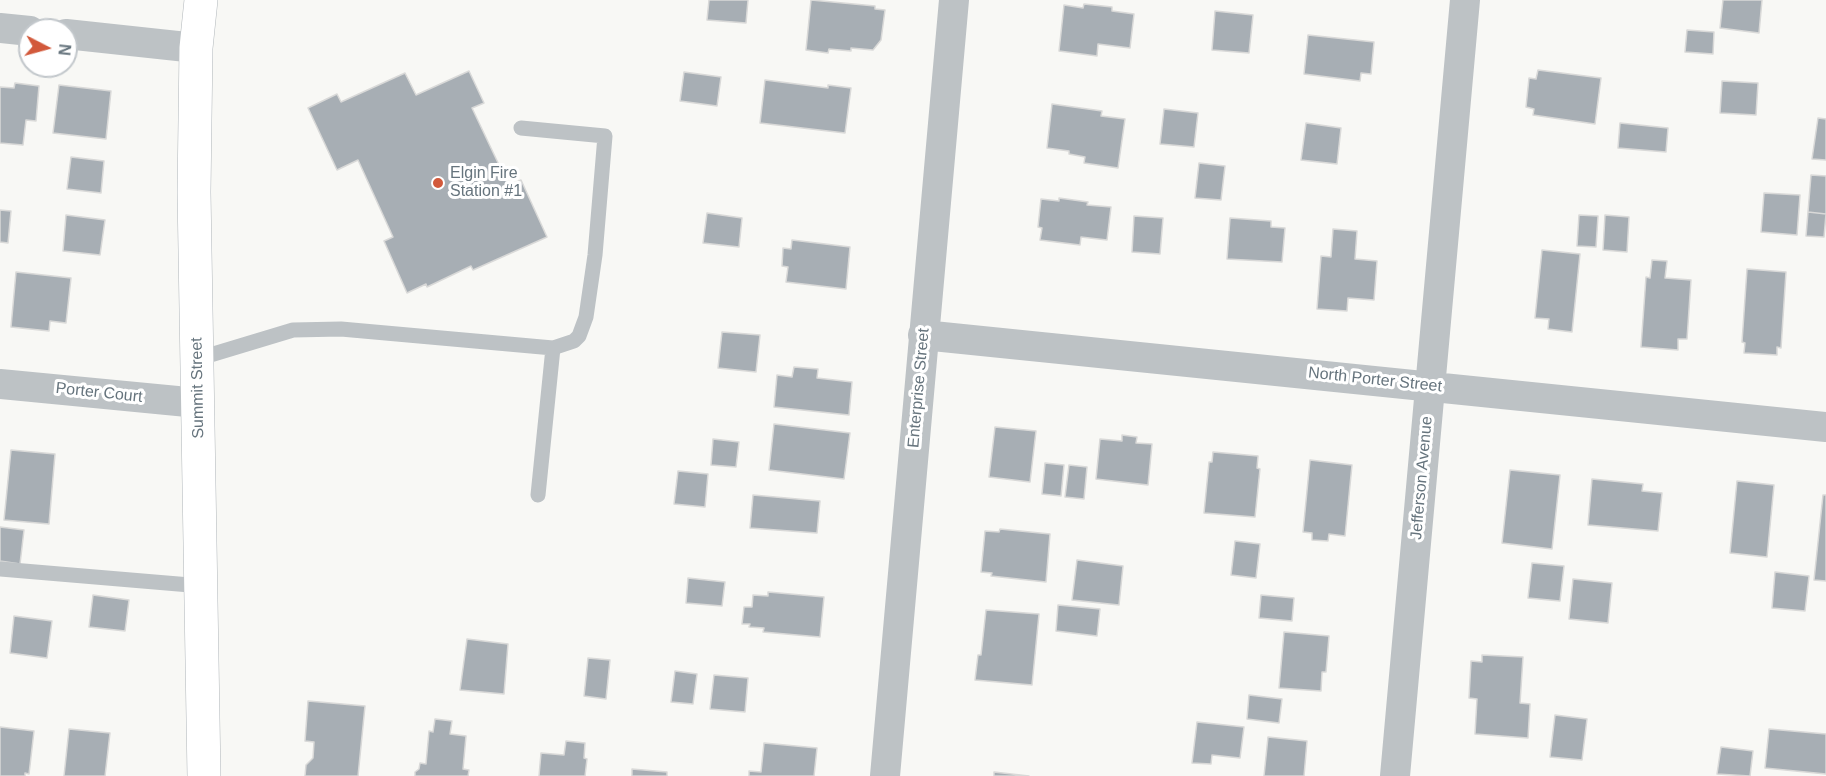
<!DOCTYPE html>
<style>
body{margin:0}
#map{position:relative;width:1826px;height:776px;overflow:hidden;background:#f8f8f5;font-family:Arial,sans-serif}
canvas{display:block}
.north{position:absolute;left:18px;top:18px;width:60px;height:60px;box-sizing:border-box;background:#fff;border:2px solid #c2c7cb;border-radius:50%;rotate:96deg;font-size:16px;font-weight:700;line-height:24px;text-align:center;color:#66747d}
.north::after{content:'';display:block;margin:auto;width:21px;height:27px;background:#d2593b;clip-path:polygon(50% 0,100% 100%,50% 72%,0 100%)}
</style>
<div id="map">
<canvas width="1826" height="776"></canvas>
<div class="north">N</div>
</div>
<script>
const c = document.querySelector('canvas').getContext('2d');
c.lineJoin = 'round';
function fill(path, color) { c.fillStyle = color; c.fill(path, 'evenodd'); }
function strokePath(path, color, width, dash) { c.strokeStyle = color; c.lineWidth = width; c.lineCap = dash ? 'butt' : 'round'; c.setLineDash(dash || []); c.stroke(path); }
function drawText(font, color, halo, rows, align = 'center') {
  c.font = font + ' Arial,sans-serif'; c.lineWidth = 6; c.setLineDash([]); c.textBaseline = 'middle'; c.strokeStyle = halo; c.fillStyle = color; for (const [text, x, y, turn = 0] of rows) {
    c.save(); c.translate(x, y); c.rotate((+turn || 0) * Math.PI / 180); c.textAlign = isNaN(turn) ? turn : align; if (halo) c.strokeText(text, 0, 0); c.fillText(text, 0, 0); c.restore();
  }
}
const building = new Path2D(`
 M 709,0 L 748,0 L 746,23 L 707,20 Z
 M 811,0 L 875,6 L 875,9 L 885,10 L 881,40 L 873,50 L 851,48 L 851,51 L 829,49 L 828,53 L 806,50 Z
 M 1723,0 L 1762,0 L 1759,33 L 1720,28 Z
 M 1084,4 L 1112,7 L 1112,11 L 1134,14 L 1130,48 L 1098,44 L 1097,56 L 1059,51 L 1064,5 L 1083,8 Z
 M 1215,11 L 1253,15 L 1249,53 L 1212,50 Z
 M 1687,30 L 1714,32 L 1713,54 L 1685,52 Z
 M 1308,35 L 1374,42 L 1371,74 L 1361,73 L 1360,81 L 1304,74 Z
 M 1538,70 L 1601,78 L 1595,124 L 1533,115 L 1534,109 L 1526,107 L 1529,78 L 1536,79 Z
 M 469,71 L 484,103 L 472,108 L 509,186 L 521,180 L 547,237 L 473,270 L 471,266 L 427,287 L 426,284 L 407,293 L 384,241 L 393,237 L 358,160 L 337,170 L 308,108 L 337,94 L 341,102 L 405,73 L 416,95 Z
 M 684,72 L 721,77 L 717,106 L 680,101 Z
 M 765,80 L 828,88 L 828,85 L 851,88 L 845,133 L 760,123 Z
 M 1722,81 L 1758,83 L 1756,115 L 1720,113 Z
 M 15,83 L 39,86 L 36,121 L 26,120 L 23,145 L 0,143 L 0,87 L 14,88 Z
 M 59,85 L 111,91 L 106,139 L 53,133 Z
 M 1052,104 L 1102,111 L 1101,116 L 1125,119 L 1118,168 L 1084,163 L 1085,157 L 1069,154 L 1069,151 L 1047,148 Z
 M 1164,109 L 1198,113 L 1194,147 L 1160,144 Z
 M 1818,118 L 1826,119 L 1826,160 L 1812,159 Z
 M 1306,123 L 1341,128 L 1337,164 L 1301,160 Z
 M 1620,123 L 1668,128 L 1666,152 L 1618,148 Z
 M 71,157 L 104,161 L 101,193 L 67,189 Z
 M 1199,163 L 1225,166 L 1221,200 L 1195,198 Z
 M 1811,175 L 1826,176 L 1826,214 L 1808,212 Z
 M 1764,193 L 1800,195 L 1797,235 L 1761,232 Z
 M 1059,198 L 1088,202 L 1087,205 L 1111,207 L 1107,240 L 1081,237 L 1080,245 L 1040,240 L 1042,228 L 1038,227 L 1041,199 L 1059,201 Z
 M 0,210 L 11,211 L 8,243 L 0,242 Z
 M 1808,212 L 1826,214 L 1824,237 L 1806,236 Z
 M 707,213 L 742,218 L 739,247 L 703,243 Z
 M 66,215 L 105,220 L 100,255 L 63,251 Z
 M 1579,215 L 1598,216 L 1596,247 L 1577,246 Z
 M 1605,215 L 1629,217 L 1627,252 L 1603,250 Z
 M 1134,216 L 1163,218 L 1160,254 L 1132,252 Z
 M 1230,218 L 1271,221 L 1271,227 L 1285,228 L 1282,262 L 1227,259 Z
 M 1333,229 L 1357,231 L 1355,259 L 1377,261 L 1374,300 L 1348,298 L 1347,311 L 1317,309 L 1321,256 L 1331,257 Z
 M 792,240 L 850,247 L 846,289 L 786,282 L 788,267 L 782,266 L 783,248 L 791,249 Z
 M 1542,250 L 1580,254 L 1572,332 L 1548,329 L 1549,319 L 1535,318 Z
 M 1652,260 L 1667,261 L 1665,278 L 1691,280 L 1687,339 L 1678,339 L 1678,350 L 1641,347 L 1646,277 L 1650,278 Z
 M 1747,269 L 1786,272 L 1781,348 L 1777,347 L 1777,355 L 1744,353 L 1745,343 L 1742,342 Z
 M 16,272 L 71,278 L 66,323 L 50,321 L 49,331 L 11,327 Z
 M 722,332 L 760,335 L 756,372 L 718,368 Z
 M 794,367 L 818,369 L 817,378 L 852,382 L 849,415 L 774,407 L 777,375 L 792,377 Z
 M 774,424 L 850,433 L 844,479 L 769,470 Z
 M 995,427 L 1036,431 L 1030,482 L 989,477 Z
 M 1122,435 L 1137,437 L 1136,443 L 1152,444 L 1148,485 L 1096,479 L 1100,439 L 1122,441 Z
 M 713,439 L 739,442 L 736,467 L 711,465 Z
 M 11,450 L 55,454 L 49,524 L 4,520 Z
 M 1213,452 L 1258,456 L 1257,468 L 1260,469 L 1255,517 L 1204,513 L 1209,462 L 1212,462 Z
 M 1310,460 L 1352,465 L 1345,536 L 1329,534 L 1328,541 L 1312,540 L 1312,533 L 1303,532 Z
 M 1045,463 L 1064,465 L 1061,496 L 1042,494 Z
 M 1069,465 L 1087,467 L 1084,499 L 1065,497 Z
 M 1510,470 L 1560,475 L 1552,549 L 1502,543 Z
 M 678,471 L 708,474 L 705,507 L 674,504 Z
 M 1592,479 L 1643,484 L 1642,491 L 1662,493 L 1658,531 L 1588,525 Z
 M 1737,481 L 1774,485 L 1767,557 L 1730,553 Z
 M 753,495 L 820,501 L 817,533 L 750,528 Z
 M 1823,495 L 1826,495 L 1826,581 L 1814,580 Z
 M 0,527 L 24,530 L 20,564 L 0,561 Z
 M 1000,529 L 1050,534 L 1046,582 L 991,576 L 992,573 L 981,572 L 985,531 L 999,532 Z
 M 1235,541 L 1260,544 L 1256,578 L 1231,575 Z
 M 1077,560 L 1123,566 L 1119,605 L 1072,600 Z
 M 1532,563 L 1564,566 L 1560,601 L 1528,598 Z
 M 1775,572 L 1809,576 L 1805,611 L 1772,608 Z
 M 688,578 L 725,582 L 722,606 L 686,603 Z
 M 1573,579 L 1612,583 L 1608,623 L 1569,619 Z
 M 768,592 L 824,597 L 820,637 L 763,632 L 764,628 L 749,627 L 750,624 L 742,624 L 744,607 L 752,607 L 753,595 L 768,596 Z
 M 93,595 L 129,600 L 125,631 L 89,627 Z
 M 1261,595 L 1294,598 L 1292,621 L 1259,618 Z
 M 1058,605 L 1100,609 L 1097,636 L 1056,631 Z
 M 986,610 L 1039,614 L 1032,685 L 975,680 L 978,655 L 981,655 Z
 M 14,616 L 52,621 L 47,658 L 10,653 Z
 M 1284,632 L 1329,636 L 1326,672 L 1322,672 L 1321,691 L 1279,688 Z
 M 467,639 L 508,644 L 504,694 L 460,690 Z
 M 1482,655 L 1523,657 L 1520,703 L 1530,704 L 1528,738 L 1475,734 L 1477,699 L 1469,698 L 1471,661 L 1482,662 Z
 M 588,658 L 610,660 L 606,699 L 584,696 Z
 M 675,671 L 697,674 L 693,704 L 671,702 Z
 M 714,675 L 748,678 L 745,712 L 710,709 Z
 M 1249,695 L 1282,699 L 1279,723 L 1247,719 Z
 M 308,701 L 365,706 L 358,776 L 305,776 L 306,765 L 313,758 L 314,742 L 305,741 Z
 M 1555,715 L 1587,719 L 1582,760 L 1550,757 Z
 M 435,719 L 452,721 L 450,734 L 466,736 L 463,769 L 469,770 L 468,776 L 415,776 L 415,772 L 419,769 L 420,763 L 426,764 L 429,731 L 433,732 Z
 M 1197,722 L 1244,727 L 1240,758 L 1212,755 L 1211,764 L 1192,763 Z
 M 0,727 L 34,731 L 29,774 L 25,773 L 25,776 L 0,776 Z
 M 69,729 L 110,733 L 105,776 L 64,776 Z
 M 1769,729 L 1826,734 L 1826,774 L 1765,768 Z
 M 1268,737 L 1307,741 L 1304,776 L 1264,776 Z
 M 566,741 L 585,743 L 584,758 L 587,759 L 585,776 L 539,776 L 541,753 L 564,755 Z
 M 764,743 L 817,748 L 814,776 L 749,776 L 749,771 L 761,772 Z
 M 1721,747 L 1753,751 L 1750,776 L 1717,774 Z
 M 632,769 L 667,772 L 667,776 L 632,776 Z
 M 994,772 L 1029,776 L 994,776 Z`);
fill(building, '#a7aeb4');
strokePath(building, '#d9d9d8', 1.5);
const secondary = new Path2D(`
 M 201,0 L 196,48 L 194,192 L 204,776`);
strokePath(secondary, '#b0b6ba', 34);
strokePath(new Path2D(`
 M 197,359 L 293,330 L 341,329 L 553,348 L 574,341 L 579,336 L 586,317 L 595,255 L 605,136 L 521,128
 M 538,495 L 553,348
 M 0,569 L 202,586`), '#bdc2c5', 15);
strokePath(new Path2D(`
 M 0,28 L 30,31
 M 66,34 L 196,48
 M 923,335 L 1826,427
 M 0,384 L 198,403
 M 885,776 L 954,0
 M 1395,776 L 1465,0`), '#bdc2c5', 30);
strokePath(secondary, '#fff', 33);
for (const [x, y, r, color] of [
 [438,183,6,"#d2593b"]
]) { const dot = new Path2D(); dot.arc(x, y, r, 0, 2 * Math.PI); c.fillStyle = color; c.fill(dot); strokePath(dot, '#fff', 2); }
drawText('16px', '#66747d', '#fff', [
 ["Elgin Fire",450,174],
 ["Station #1",450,192]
], 'left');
drawText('16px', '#66747d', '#fff', [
 ["North Porter Street",1375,380,6],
 ["Summit Street",198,388,-91],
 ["Enterprise Street",919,388,-85],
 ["Porter Court",99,393,6],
 ["Jefferson Avenue",1422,478,-85]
]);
</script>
